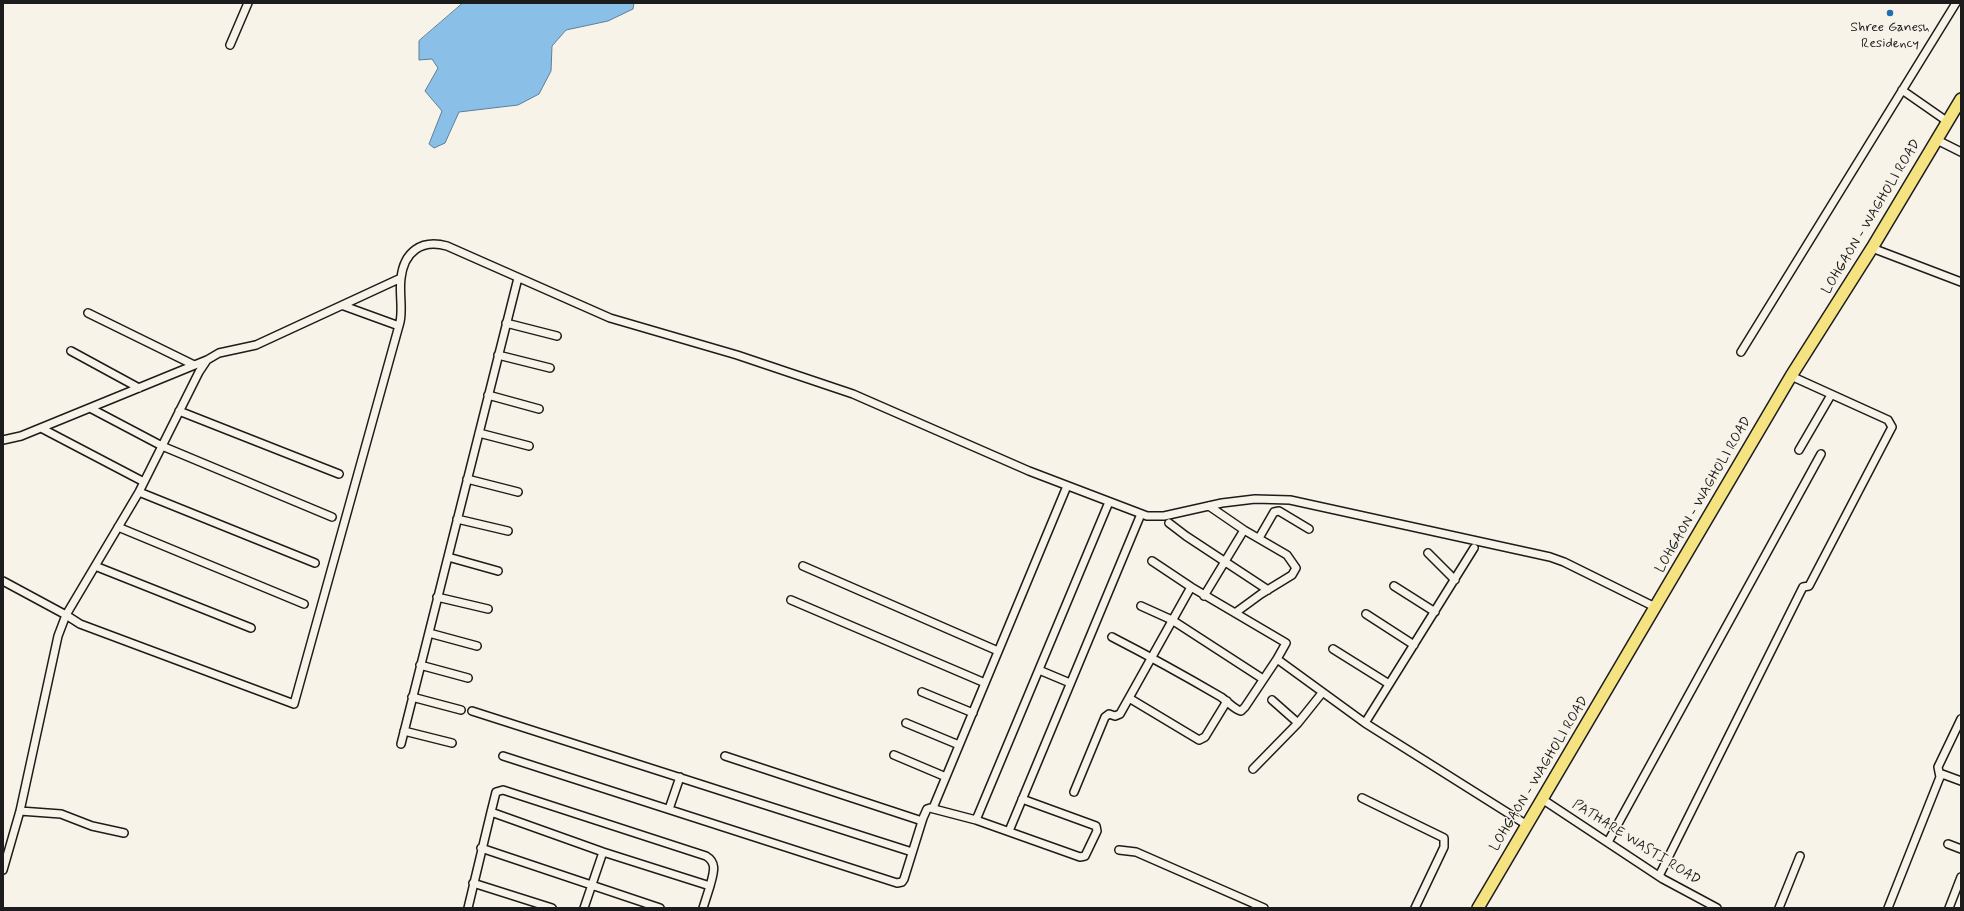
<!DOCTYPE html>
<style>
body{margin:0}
#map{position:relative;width:1964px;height:911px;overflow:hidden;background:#f7f3e8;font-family:Mynerve,sans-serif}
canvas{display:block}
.frame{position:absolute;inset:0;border:4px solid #1c1c1c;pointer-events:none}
</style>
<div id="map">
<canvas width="1964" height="911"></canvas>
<div class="frame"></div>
</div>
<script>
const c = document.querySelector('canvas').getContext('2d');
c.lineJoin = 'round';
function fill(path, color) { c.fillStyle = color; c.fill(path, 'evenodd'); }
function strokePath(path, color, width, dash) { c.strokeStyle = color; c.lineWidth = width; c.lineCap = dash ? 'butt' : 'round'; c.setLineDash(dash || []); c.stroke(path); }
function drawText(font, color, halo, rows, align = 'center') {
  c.font = font + ' Mynerve,sans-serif'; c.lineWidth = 3; c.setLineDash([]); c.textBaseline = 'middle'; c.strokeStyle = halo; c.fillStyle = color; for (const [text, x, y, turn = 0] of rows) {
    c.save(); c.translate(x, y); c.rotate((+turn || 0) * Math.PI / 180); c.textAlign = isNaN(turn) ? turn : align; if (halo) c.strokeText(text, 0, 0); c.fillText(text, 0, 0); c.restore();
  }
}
const water = new Path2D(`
 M 463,3 L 634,3 L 633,9 L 608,21 L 566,30 L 552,46 L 551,71 L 539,94 L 518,105 L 459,112 L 445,143 L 434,148 L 429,144 L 442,111 L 425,91 L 438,68 L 432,59 L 419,60 L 419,41 Z`);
fill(water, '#8ac0e8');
strokePath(water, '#5e7e96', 1);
const street = new Path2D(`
 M 230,45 L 248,3
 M 1902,90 L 1948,122
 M 1937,140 L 1961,152
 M 1872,248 L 1961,282
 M 344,306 L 399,326
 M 88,313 L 194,365
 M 506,323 L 557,336
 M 71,351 L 139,388
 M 1741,352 L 1956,3
 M 498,355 L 550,368
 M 488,395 L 539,409
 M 90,408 L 162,446 L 332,517
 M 179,411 L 339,474
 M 41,428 L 144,482
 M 479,433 L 529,446
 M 3,440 L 21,436 L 207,360
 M 1799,450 L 1831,395
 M 467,479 L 518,492
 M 139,492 L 315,563
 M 1209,506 L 1244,530 L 1287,555 L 1296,568 L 1292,575 L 1261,594 L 1235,613
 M 457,519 L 508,531
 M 1169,523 L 1186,536 L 1268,590
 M 118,527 L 304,604
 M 1259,538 L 1274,512 L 1279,511 L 1309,529
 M 1428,553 L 1455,580
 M 448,557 L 498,571
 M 1152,561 L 1191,587
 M 95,566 L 251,628
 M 803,566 L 998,651
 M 3,581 L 66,615 L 139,492 L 199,372 L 207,360 L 219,353 L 256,345 L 401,278
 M 1394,586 L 1435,612
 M 1204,596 L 1244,530
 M 437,597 L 488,609
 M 791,600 L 985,683
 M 1141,606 L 1172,620 L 1263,679
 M 1366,614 L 1414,645
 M 429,633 L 477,646
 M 1112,637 C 1149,656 1185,676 1221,697 C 1227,701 1235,710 1241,711 L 1245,707 L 1277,659
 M 1333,649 L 1389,684
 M 420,665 L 468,678
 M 1039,670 L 1070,683
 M 922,692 L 973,713
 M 412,697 L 461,710
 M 1129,698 L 1199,740 L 1205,737 L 1227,701
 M 1272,700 L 1298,723
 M 472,711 L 912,852
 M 906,723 L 959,745
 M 1365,723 L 1474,548
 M 404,731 L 452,743
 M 401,744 L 518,278
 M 894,755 L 946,777
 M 503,756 L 897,883 L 902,882 L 904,879 L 923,818 L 927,809 L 930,808 L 976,820 L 1080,857 L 1085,856 L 1097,831 L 1096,826 L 1022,799
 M 725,756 L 922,821
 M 1253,769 L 1298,723 L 1322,693
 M 1940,777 L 1938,767 L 1961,719
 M 1074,792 L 1105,717 L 1109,714 L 1115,716 L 1120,714 L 1191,587 L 1286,643 L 1277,659 L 1365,723 L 1527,825
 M 1362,798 L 1444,838 L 1444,847 L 1415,908
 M 1542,799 L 1663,879 L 1717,908
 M 933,808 L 1067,486
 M 669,809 L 680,777
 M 20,811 L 61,814 L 92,826 L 124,833
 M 491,812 L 496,792 L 503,790 L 706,856 C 718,863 713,874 710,886
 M 976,820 L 1109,502
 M 1009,831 L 1141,514
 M 1608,842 L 1821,454
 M 1948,844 L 1961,849
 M 481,848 L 660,908
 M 1119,850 L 1136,852 L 1264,908
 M 3,870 L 20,811 L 58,636 L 66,615 L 80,624 L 294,704 L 400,322 C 403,308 399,293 401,278 C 404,252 421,239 447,246 L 610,318 L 737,355 L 853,394 L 1029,471 L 1147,516 L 1164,516 L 1222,503 L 1255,499 L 1290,500 L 1550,557 L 1564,562 L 1655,607
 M 1659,876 L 1803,587 L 1809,586 L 1892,427 L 1888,420 L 1791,376
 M 473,883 L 552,908
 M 468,908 L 491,812 L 603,852 L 710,886 L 703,908
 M 584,908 L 603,852
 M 1779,908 L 1800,856
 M 1888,908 L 1940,777 L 1942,774 L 1961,781
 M 1949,908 L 1961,877`);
const primary = new Path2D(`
 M 1478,908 L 1791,376 L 1872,248 L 1961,99`);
strokePath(street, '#1c1c1c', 10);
strokePath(primary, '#1c1c1c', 14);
strokePath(street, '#f7f3e8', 7);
strokePath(primary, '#f5e382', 11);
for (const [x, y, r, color] of [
 [1890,13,4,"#1f6fb2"]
]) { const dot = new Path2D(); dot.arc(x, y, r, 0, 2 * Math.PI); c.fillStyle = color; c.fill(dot); strokePath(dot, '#f7f3e8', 1.5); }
drawText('14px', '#1c1c1c', '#f7f3e8', [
 ["Shree Ganesh",1890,28],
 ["Residency",1890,44]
]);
drawText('14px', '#1c1c1c', '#f7f3e8', [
 ["LOHGAON - WAGHOLI ROAD",1872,217,-59],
 ["LOHGAON - WAGHOLI ROAD",1704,495,-60],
 ["LOHGAON - WAGHOLI ROAD",1540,774,-59],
 ["PATHARE WASTI ROAD",1636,843,32]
]);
</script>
